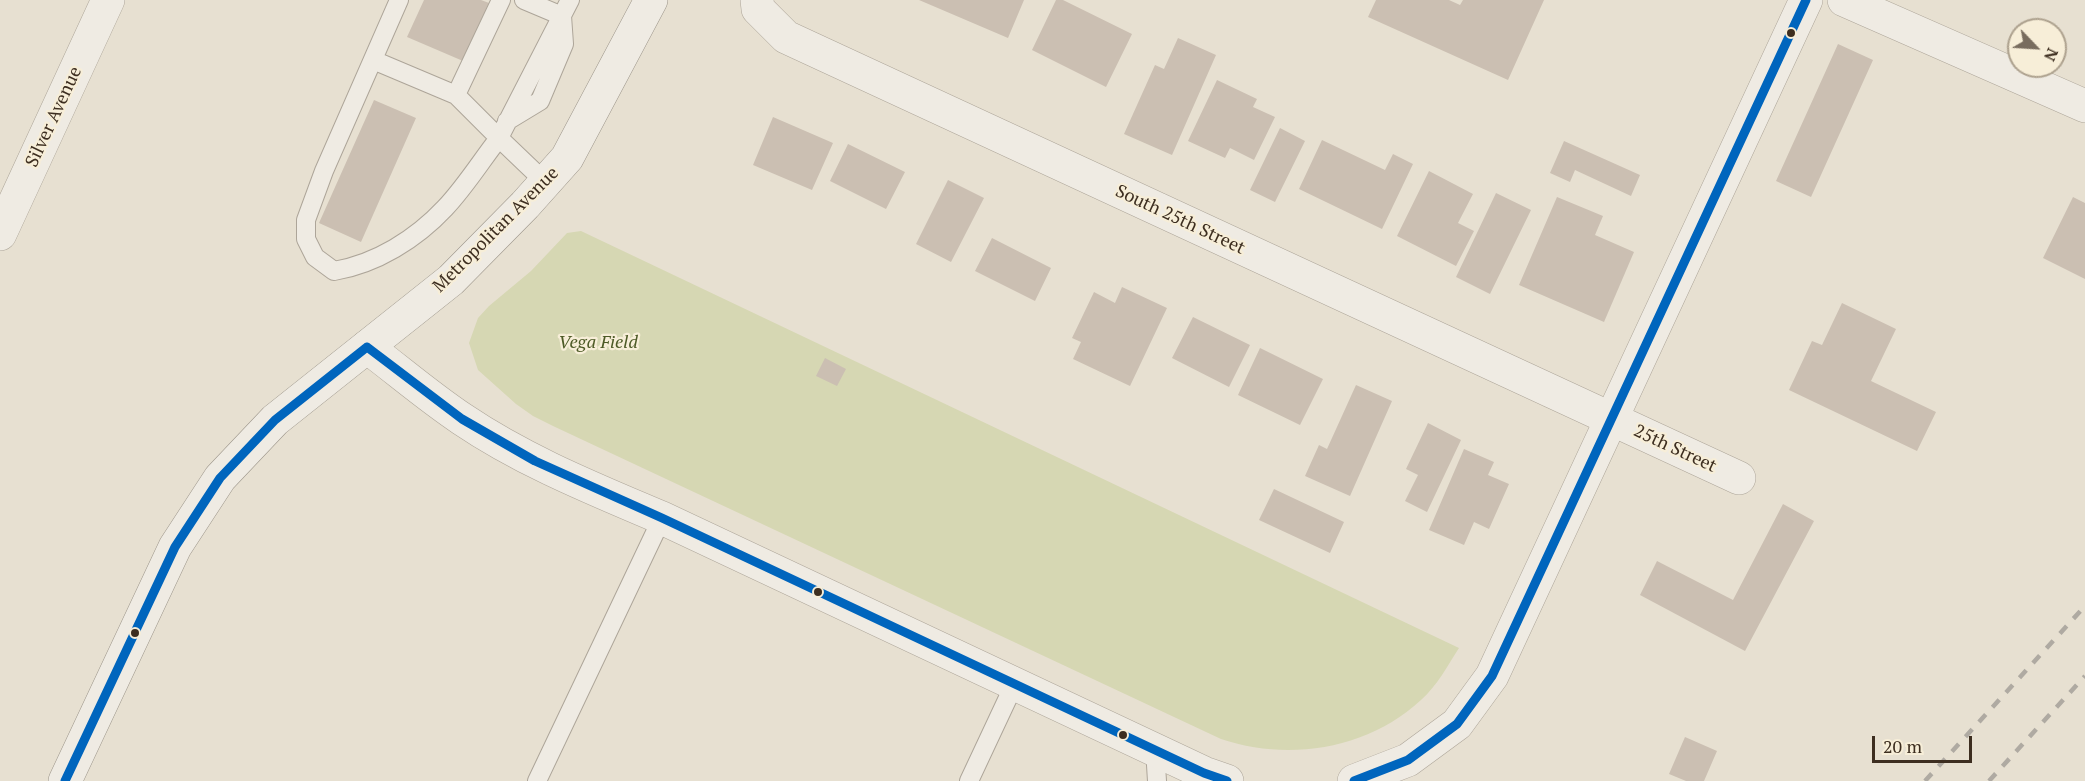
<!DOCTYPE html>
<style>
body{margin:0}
#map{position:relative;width:2085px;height:781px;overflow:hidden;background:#e7e0d1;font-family:"PT Serif",serif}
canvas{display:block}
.north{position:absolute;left:2007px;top:18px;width:60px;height:60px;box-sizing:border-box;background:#f7eed8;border:2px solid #ada18e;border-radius:50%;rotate:115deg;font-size:16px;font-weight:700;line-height:24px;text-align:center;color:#3d2e20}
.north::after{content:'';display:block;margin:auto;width:21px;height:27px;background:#786c5e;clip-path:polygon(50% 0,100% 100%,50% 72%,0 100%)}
.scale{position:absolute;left:1872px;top:736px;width:100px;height:27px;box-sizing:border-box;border:3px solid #3d2e20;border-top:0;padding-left:8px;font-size:18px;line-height:21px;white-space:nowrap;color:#3d2e20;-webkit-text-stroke:4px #f7eed8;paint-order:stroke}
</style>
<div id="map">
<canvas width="2085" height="781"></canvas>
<div class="north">N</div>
<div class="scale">20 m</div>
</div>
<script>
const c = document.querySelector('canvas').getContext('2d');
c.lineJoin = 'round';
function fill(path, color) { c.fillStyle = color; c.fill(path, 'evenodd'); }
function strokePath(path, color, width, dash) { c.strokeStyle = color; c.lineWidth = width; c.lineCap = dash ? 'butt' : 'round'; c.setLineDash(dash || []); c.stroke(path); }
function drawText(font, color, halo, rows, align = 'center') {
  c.font = font + ' "PT Serif",serif'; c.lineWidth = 4.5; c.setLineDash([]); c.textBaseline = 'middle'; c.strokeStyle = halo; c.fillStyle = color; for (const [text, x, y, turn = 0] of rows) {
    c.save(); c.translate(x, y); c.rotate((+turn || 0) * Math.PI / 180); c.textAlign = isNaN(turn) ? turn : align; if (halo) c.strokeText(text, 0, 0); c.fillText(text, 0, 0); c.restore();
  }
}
fill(new Path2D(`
 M 581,231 L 1459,648 C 1448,665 1437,686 1421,700 C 1368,749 1289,762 1221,739 L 553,426 L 533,416 L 516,404 L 478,370 L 469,343 L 478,318 L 489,306 L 531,271 L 567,233 Z`), '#d6d7b3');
fill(new Path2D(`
 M 424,0 L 481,0 L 489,3 L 463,61 L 407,37 Z
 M 919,0 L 1024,0 L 1008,38 Z
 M 1056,0 L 1063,0 L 1132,34 L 1106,87 L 1032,50 Z
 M 1376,0 L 1449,0 L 1460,5 L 1463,0 L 1544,0 L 1508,80 L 1368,17 Z
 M 1178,38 L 1216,55 L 1172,155 L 1124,134 L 1155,65 L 1164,69 Z
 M 1838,44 L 1873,60 L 1811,197 L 1776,181 Z
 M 1217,80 L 1257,99 L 1253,107 L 1275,117 L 1254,160 L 1230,148 L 1225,158 L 1188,141 Z
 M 374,100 L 416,118 L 361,242 L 319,223 Z
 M 773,117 L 833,143 L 812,190 L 753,165 Z
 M 1280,128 L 1305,141 L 1275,202 L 1250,190 Z
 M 1322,140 L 1385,170 L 1393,154 L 1413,164 L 1382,229 L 1299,189 Z
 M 1564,141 L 1640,175 L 1631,196 L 1575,170 L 1570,182 L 1550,173 Z
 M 848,144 L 905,172 L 886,209 L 830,181 Z
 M 1429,171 L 1473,194 L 1458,223 L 1474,231 L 1456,266 L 1397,236 Z
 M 948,180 L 984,198 L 951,262 L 916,244 Z
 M 1496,193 L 1531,210 L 1490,294 L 1456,277 Z
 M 1557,197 L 1603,216 L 1595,235 L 1634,252 L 1604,322 L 1519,285 Z
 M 2073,197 L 2085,203 L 2085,279 L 2043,258 Z
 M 992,238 L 1051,268 L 1035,301 L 975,271 Z
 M 1122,287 L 1167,308 L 1130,386 L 1073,359 L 1081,342 L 1072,338 L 1094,292 L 1115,303 Z
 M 1842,303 L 1896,329 L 1871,381 L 1936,412 L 1917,451 L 1789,390 L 1812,341 L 1822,345 Z
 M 1193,317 L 1250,345 L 1229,387 L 1172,358 Z
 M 1260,348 L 1323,379 L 1300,425 L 1238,395 Z
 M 825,358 L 846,369 L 837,386 L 816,376 Z
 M 1356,385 L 1392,401 L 1350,496 L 1305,476 L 1319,445 L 1327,449 Z
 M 1428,423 L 1461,440 L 1427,512 L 1405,501 L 1418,475 L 1406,469 Z
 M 1464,449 L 1494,462 L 1488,475 L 1509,484 L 1489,529 L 1474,522 L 1464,545 L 1429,530 Z
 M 1274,489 L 1344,522 L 1330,553 L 1259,520 Z
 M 1783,504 L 1814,521 L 1745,651 L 1640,595 L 1657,561 L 1733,600 Z
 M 1685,737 L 1717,751 L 1704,781 L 1686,781 L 1669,774 Z`), '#cbbfb2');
const service = new Path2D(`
 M 373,60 L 456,95 L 499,138 C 481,161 465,187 445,208 C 416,239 376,264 334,271 L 315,257 L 306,239 L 306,220 L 324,171 L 399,0
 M 456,95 L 501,0
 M 507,121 L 540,101 L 564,44 L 562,16 L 524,0
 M 545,182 L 499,138 L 570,0
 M 1155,749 L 1157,781
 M 537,781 L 662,518
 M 969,781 L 1014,685`);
const minor = new Path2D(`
 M 757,0 L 758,9 L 786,37 L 1739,478
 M 1844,0 L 2085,106
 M 0,234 L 108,0`);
const tertiary = new Path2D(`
 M 367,347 C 399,371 429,397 462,419 C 524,461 594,489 662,518 L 1204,773 L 1227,781
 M 1354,781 L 1408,760 L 1457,724 L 1492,676 L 1806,0`);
const secondary = new Path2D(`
 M 65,781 L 175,547 L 220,478 L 275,420 L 451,280 L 525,205 L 567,158 L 651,0`);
strokePath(service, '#ada599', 20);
strokePath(minor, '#ada599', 34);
strokePath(tertiary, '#ada599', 34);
strokePath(secondary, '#9c958a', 34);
strokePath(service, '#efebe3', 18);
strokePath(minor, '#efebe3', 33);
strokePath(tertiary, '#efebe3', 33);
strokePath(secondary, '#efebe3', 33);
strokePath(new Path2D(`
 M 1925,781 L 2085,606
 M 1989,781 L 2085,676`), '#afaaa2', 4.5, [10, 10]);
strokePath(new Path2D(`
 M 367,347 L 462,419 L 535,461 L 662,518 L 1204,773 L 1227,781
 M 65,781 L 175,547 L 220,478 L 275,420 L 367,347
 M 1354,781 L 1408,760 L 1457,724 L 1492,676 L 1806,0`), '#0065bd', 9);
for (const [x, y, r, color] of [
 [1791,33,5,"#3d2e20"],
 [818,592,5,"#3d2e20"],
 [135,633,5,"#3d2e20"],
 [1123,735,5,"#3d2e20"]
]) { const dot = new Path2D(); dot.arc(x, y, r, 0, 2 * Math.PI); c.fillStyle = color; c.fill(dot); strokePath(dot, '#f7eed8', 2); }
drawText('18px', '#3d2e20', '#f7eed8', [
 ["Silver Avenue",54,117,-65],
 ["South 25th Street",1180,220,25],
 ["Metropolitan Avenue",496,230,-45],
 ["25th Street",1675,449,25]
]);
drawText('italic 18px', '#4d5a26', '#f7eed8', [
 ["Vega Field",598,343]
]);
</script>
